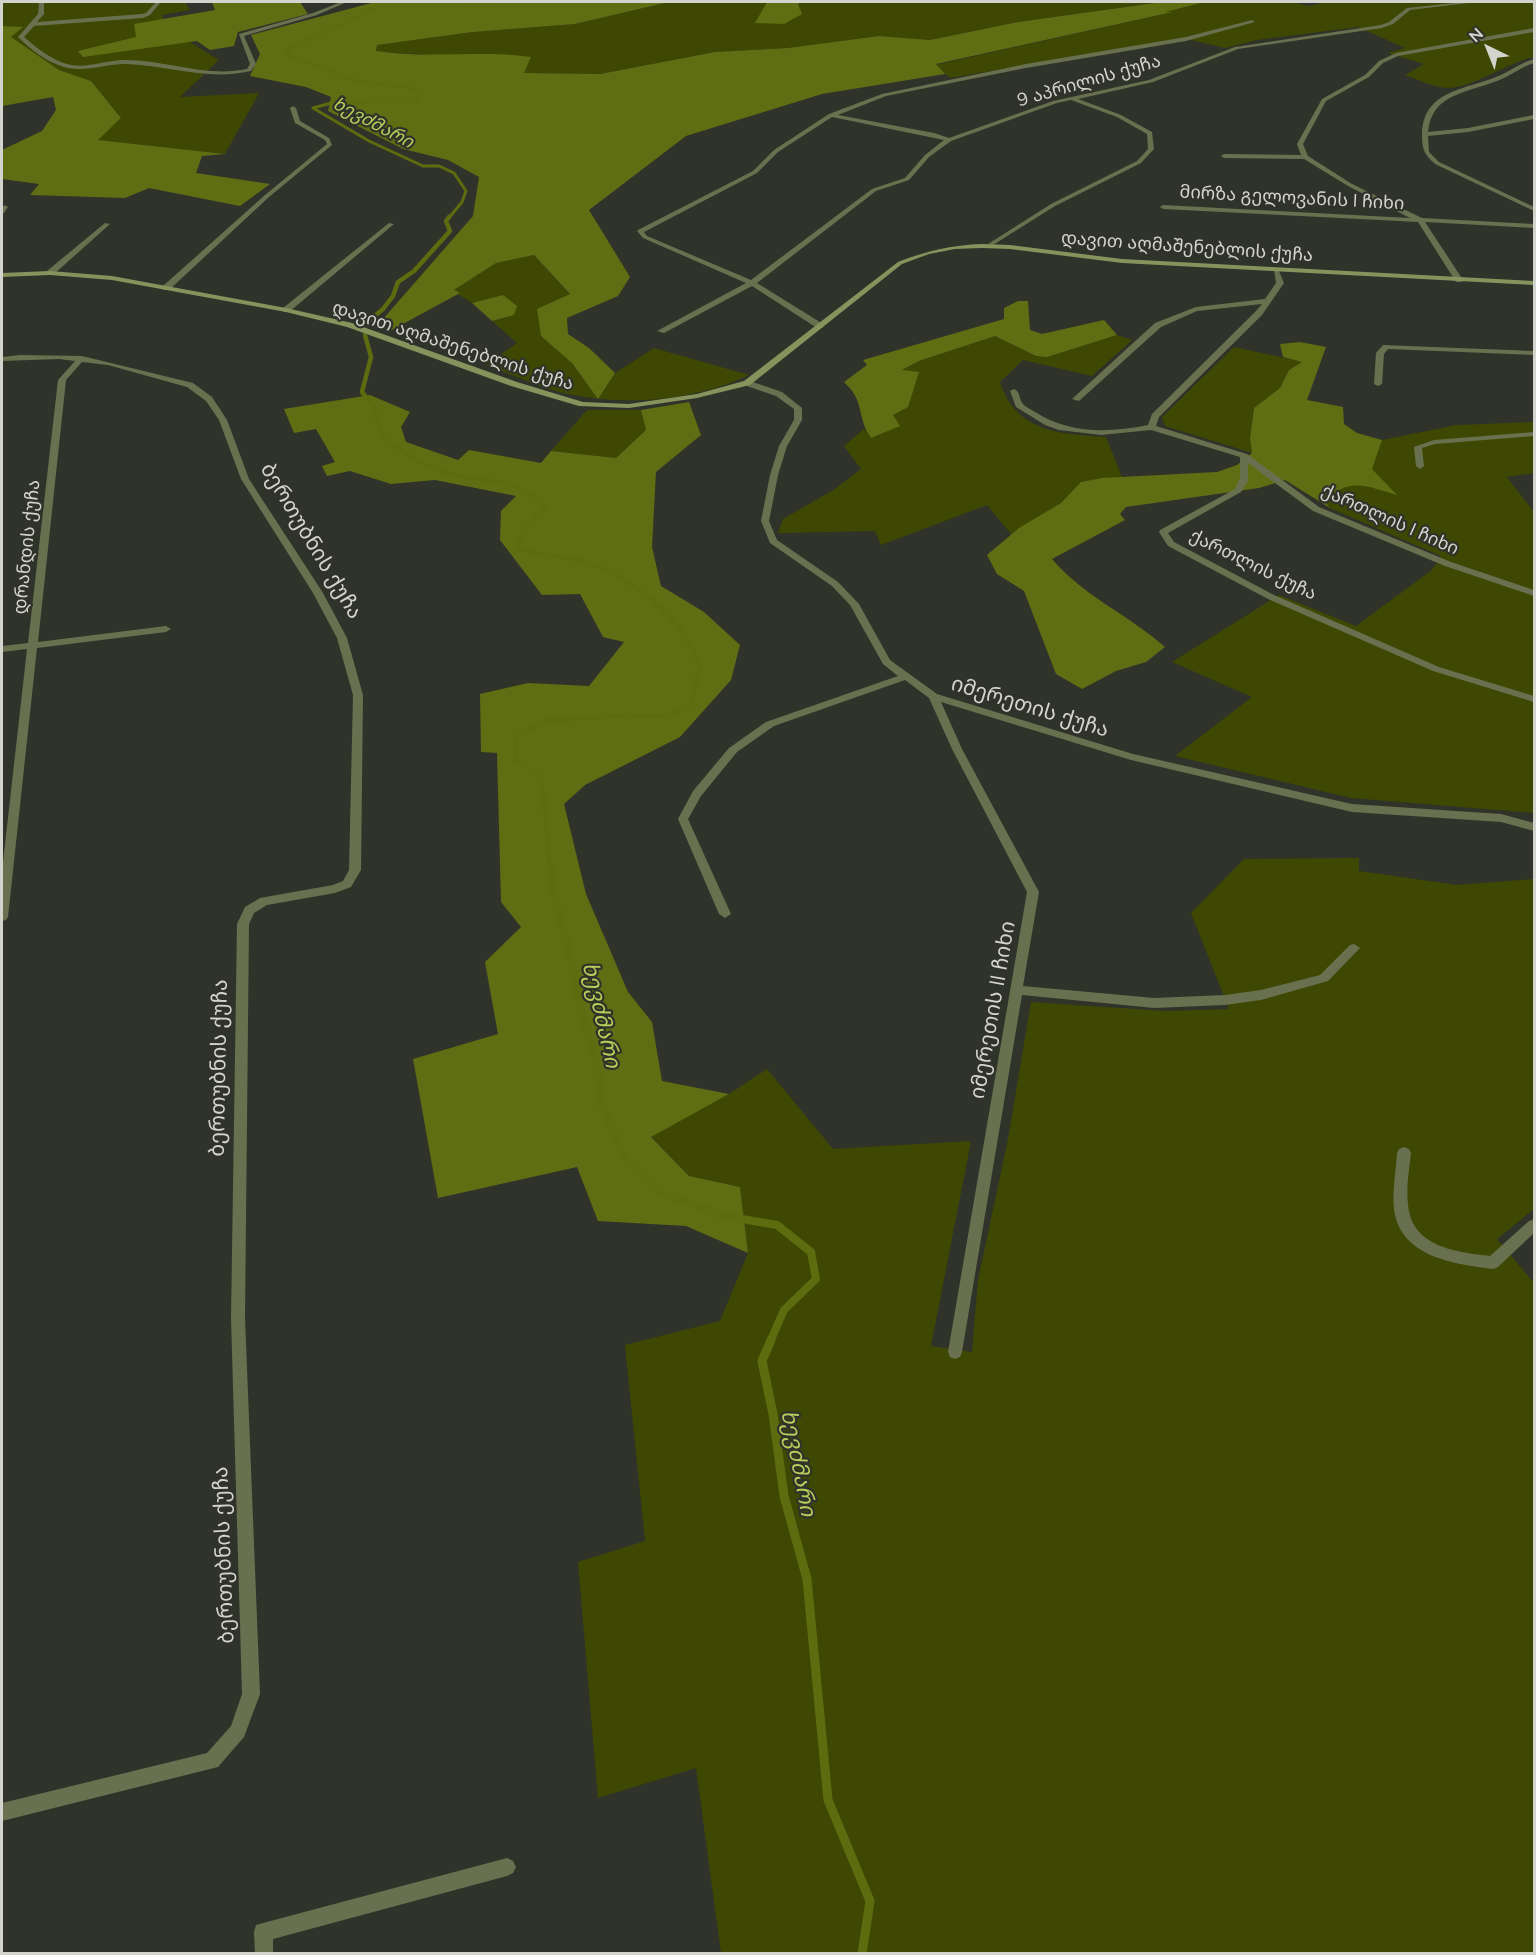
<!DOCTYPE html>
<meta charset="utf-8">
<style>
body{margin:0}
#map{position:relative;width:1536px;height:1955px;overflow:hidden;background:#303329;font-family:Mulish,sans-serif}
canvas{display:block}
.frame{position:absolute;inset:0;border:3px solid #d3d4ce;pointer-events:none}
.north{position:absolute;left:1458px;top:18px;width:60px;height:60px;-webkit-text-stroke:4px #303329;paint-order:stroke;rotate:317deg;font-size:16px;font-weight:700;line-height:24px;text-align:center;color:#d3d4ce}
.north::after{content:'';display:block;margin:auto;width:21px;height:27px;background:#d3d4ce;clip-path:polygon(50% 0,100% 100%,50% 72%,0 100%)}
</style>
<div id="map">
<canvas width="1536" height="1955"></canvas>
<div class="frame"></div>
<div class="north">N</div>
</div>
<script>
const c = document.querySelector('canvas').getContext('2d');
c.lineJoin = 'round';
function fill(path, color) { c.fillStyle = color; c.fill(path, 'evenodd'); }
function strokePath(path, color, width, dash) { c.strokeStyle = color; c.lineWidth = width; c.lineCap = dash ? 'butt' : 'round'; c.setLineDash(dash || []); c.stroke(path); }
function drawText(font, color, halo, rows, align = 'center') {
  c.font = font + ' Mulish,"Noto Sans Georgian",sans-serif'; c.lineWidth = 4.5; c.setLineDash([]); c.textBaseline = 'middle'; c.strokeStyle = halo; c.fillStyle = color; for (const [text, x, y, turn = 0] of rows) {
    c.save(); c.translate(x, y); c.rotate((+turn || 0) * Math.PI / 180); c.textAlign = isNaN(turn) ? turn : align; if (halo) c.strokeText(text, 0, 0); c.fillText(text, 0, 0); c.restore();
  }
}
fill(new Path2D(`
 M 2,2 L 185,2 L 190,10 L 162,15 L 169,29 L 219,60 L 180,97 L 259,93 L 225,154 L 97,140 L 121,118 L 91,81 L 59,70 L 10,37 L 22,27 L 2,26 Z
 M 669,2 L 767,2 L 756,23 L 802,2 L 1162,2 L 1018,22 L 930,40 L 879,36 L 788,48 L 715,52 L 600,74 L 524,73 L 437,55 L 376,52 L 377,45 L 473,32 L 575,24 Z
 M 1205,2 L 1291,2 L 1310,6 L 1326,2 L 1534,2 L 1534,57 C 1506,63 1474,88 1446,88 C 1433,87 1417,79 1405,75 L 1424,64 L 1388,53 L 1405,48 L 1358,27 L 1257,40 L 1225,48 L 1183,38 L 950,78 L 935,65 L 1169,13 L 1162,12 Z
 M 534,255 L 570,295 L 541,336 L 570,361 L 598,398 L 615,373 L 654,348 L 749,375 C 697,400 629,406 573,395 C 544,390 514,375 486,365 L 517,343 L 492,321 L 514,315 L 503,295 L 472,303 L 453,291 L 496,263 Z
 M 1117,335 L 1132,340 L 1092,376 L 1023,360 L 1000,382 C 1016,433 1062,434 1106,437 L 1122,477 L 1081,482 L 1061,503 L 1011,534 L 987,505 L 881,545 L 875,531 L 778,533 L 783,519 L 835,489 L 861,469 L 844,446 L 864,429 L 871,438 L 899,426 L 892,415 L 918,373 L 901,371 L 919,361 L 995,336 L 1036,356 L 1047,357 Z
 M 1234,347 L 1303,362 L 1289,370 L 1280,388 L 1254,408 L 1250,438 L 1252,453 L 1165,426 L 1162,417 Z
 M 587,410 L 641,410 L 646,430 L 616,458 L 551,451 Z
 M 1534,422 L 1534,473 L 1507,477 L 1534,512 L 1534,813 L 1351,798 L 1175,756 L 1252,697 L 1172,662 L 1279,595 L 1356,626 L 1432,570 L 1441,556 L 1330,508 L 1324,500 C 1350,477 1365,485 1396,494 L 1371,469 L 1382,440 L 1457,425 Z
 M 1359,858 L 1359,871 L 1457,885 L 1534,879 L 1534,1209 L 1497,1239 L 1534,1283 L 1534,1953 L 721,1953 L 696,1768 L 598,1798 L 578,1562 L 645,1541 L 625,1345 L 720,1321 L 748,1253 L 740,1187 L 689,1176 L 651,1136 L 729,1094 L 767,1069 L 833,1149 L 971,1141 L 931,1346 L 972,1352 L 978,1280 L 1008,1139 L 1031,1002 L 1165,1011 L 1229,1009 L 1191,913 L 1244,859 Z`), '#3e4803');
fill(new Path2D(`
 M 212,2 L 300,2 L 308,14 L 238,32 L 234,46 L 210,50 L 197,41 L 83,57 L 78,51 L 136,37 L 134,24 L 215,10 Z
 M 375,2 L 669,2 L 575,24 L 473,32 L 377,45 L 376,51 C 427,59 480,50 531,57 L 524,73 L 600,74 L 715,52 L 788,48 L 879,36 L 930,40 L 1018,22 L 1162,2 L 1205,2 L 1165,12 L 1173,12 L 936,64 L 945,74 L 822,94 L 686,136 L 589,210 L 630,277 L 618,296 L 567,318 L 568,334 L 589,348 L 615,373 L 598,399 L 572,363 L 541,336 L 537,309 L 570,294 L 534,255 L 496,263 L 454,290 L 460,293 L 390,331 L 376,327 L 473,216 L 479,177 L 448,160 L 403,149 L 328,111 L 331,97 L 306,87 L 250,76 L 260,54 L 251,35 Z
 M 767,2 L 802,2 L 798,4 L 802,14 L 784,24 L 755,23 Z
 M 2,26 L 23,27 L 11,37 L 59,70 L 91,81 L 121,118 L 98,140 L 225,154 L 202,156 L 196,173 L 270,184 L 240,206 L 149,188 L 125,198 L 30,195 L 39,184 L 2,179 L 2,150 L 42,131 L 56,110 L 53,97 L 2,106 Z
 M 503,295 L 517,306 L 514,315 L 492,321 L 472,303 Z
 M 1018,301 L 1028,301 L 1030,330 L 1042,334 L 1104,320 L 1117,335 L 1047,357 L 1036,356 L 995,336 L 919,361 L 902,370 L 919,372 L 908,407 L 893,415 L 900,426 L 871,438 C 856,417 866,402 844,382 L 867,365 L 863,360 L 1004,319 L 1004,308 Z
 M 1300,342 L 1326,347 L 1307,400 L 1343,407 L 1344,424 L 1357,433 L 1382,440 L 1372,469 L 1397,495 C 1366,486 1351,477 1324,500 L 1330,508 L 1285,480 L 1259,488 L 1126,507 L 1120,514 L 1125,520 L 1052,559 C 1083,596 1129,615 1165,647 L 1146,662 L 1116,671 L 1082,689 L 1056,674 L 1024,591 L 997,574 L 987,555 L 1019,528 L 1061,503 L 1081,482 L 1102,478 L 1217,472 L 1237,465 L 1252,453 L 1250,438 L 1254,408 L 1280,388 L 1289,370 L 1302,362 L 1283,357 L 1280,344 Z
 M 370,395 L 410,412 L 401,427 L 406,442 L 458,460 L 469,450 L 541,463 L 551,451 L 616,458 L 646,430 L 641,410 L 689,402 L 701,435 L 656,472 L 652,547 L 661,586 L 704,612 L 740,645 L 731,680 L 680,737 L 585,785 L 564,804 L 586,894 L 628,992 L 652,1022 L 662,1081 L 729,1094 L 651,1137 L 689,1176 L 740,1187 L 748,1253 L 686,1226 L 598,1221 L 577,1167 L 438,1198 L 413,1059 L 498,1034 L 485,962 L 521,927 L 501,902 L 497,753 L 481,752 L 480,694 L 528,683 L 589,686 L 624,642 L 603,637 L 580,594 L 542,595 L 500,540 L 501,511 L 516,496 L 435,480 L 391,484 L 350,471 L 327,476 L 322,466 L 335,462 L 316,429 L 294,433 L 284,409 Z`), '#606e13');
strokePath(new Path2D(`
 M 390,2 L 287,49 L 288,55 L 354,80 L 423,90 L 416,101 L 335,102 L 313,108 L 369,141 L 423,166 L 439,166 L 454,173 L 466,191 L 462,202 L 448,219
 M 460,2 L 500,2`), '#5e6c10', 3);
strokePath(new Path2D(`
 M 365,324 L 383,309 L 393,296 L 398,282 L 414,271 L 450,231 L 446,221 L 449,217
 M 365,335 L 371,357 L 362,392 L 373,406 L 383,439 C 403,451 422,466 444,472 C 477,482 514,477 541,502`), '#5e6c10', 4.5);
strokePath(new Path2D(`
 M 539,500 L 546,506 L 530,524 L 516,548 C 537,556 558,555 579,560 C 618,571 659,600 683,633 C 690,642 694,654 700,665 L 690,705 L 667,717 L 629,715 L 544,721 L 517,735 L 515,760 C 521,764 530,768 535,773 C 547,784 547,848 550,868`), '#5e6c10', 5);
strokePath(new Path2D(`
 M 550,866 L 553,892 L 568,947 L 580,1008 L 595,1057 L 602,1105 L 623,1156 L 662,1193 L 724,1216 L 777,1225 L 811,1252 L 816,1279 L 784,1310 L 770,1342`), '#5e6c10', 8);
strokePath(new Path2D(`
 M 771,1340 L 762,1361 L 773,1414 L 784,1496 L 807,1579 L 828,1800 L 870,1901 L 862,1954`), '#5e6c10', 9);
fill(new Path2D(`
 M 39,2 L 44,2 L 44,14 L 37,22 L 142,14 L 146,13 L 156,2 L 161,2 L 150,15 L 143,18 L 34,26 L 24,37 C 36,47 51,60 67,64 C 85,69 104,61 122,60 C 165,59 205,78 247,69 L 250,64 L 239,34 L 313,13 L 341,2 L 347,2 L 317,15 L 244,36 L 256,64 L 251,71 C 209,81 170,66 128,64 C 107,63 85,73 64,67 C 47,62 30,49 18,37 L 38,14 Z
 M 1464,2 L 1477,2 L 1410,10 L 1393,24 L 1382,28 L 1238,49 L 1153,82 L 1078,99 L 1121,115 L 1152,132 L 1154,149 L 1141,163 L 1055,206 L 993,245 L 988,244 L 1051,204 L 1137,161 L 1148,149 L 1147,134 L 1117,117 L 1071,100 L 1057,103 L 951,141 L 929,157 L 909,180 L 876,191 L 757,283 L 823,324 L 823,328 L 817,328 L 752,286 L 664,333 L 657,331 L 746,283 L 643,238 L 637,231 L 638,230 L 753,171 L 774,150 L 829,114 L 882,94 L 1026,64 L 1186,37 L 1252,20 L 1255,22 L 1186,41 L 1026,68 L 886,96 L 838,115 L 934,133 L 949,138 L 1053,101 L 1149,80 L 1235,47 L 1381,25 L 1389,22 L 1407,8 ZM 832,117 L 944,140 L 925,155 L 905,178 L 872,189 L 751,280 L 647,236 L 644,232 L 757,173 L 778,152 Z
 M 1534,28 L 1534,32 L 1398,56 L 1383,63 L 1369,77 L 1326,101 L 1303,144 L 1308,156 L 1352,184 L 1422,218 L 1534,224 L 1534,228 L 1425,222 L 1463,280 L 1462,282 L 1456,282 L 1418,222 L 1163,209 L 1160,207 L 1163,205 L 1410,218 L 1348,186 L 1304,159 L 1224,158 L 1221,156 L 1224,154 L 1301,155 L 1297,144 L 1322,99 L 1365,75 L 1379,61 L 1396,53 Z
 M 1534,59 L 1534,63 C 1521,67 1510,76 1497,81 C 1467,93 1432,93 1428,132 L 1468,128 L 1534,115 L 1534,119 L 1468,132 L 1428,136 L 1429,152 L 1439,162 L 1534,207 L 1534,211 L 1435,164 C 1425,155 1422,150 1422,136 C 1422,91 1463,90 1496,77 C 1509,72 1520,63 1534,59 Z
 M 293,106 L 296,108 L 300,121 L 329,138 L 332,145 L 269,197 L 169,290 L 163,290 L 163,286 L 265,195 L 327,144 L 325,140 L 295,123 L 290,108 Z
 M 5,205 L 8,207 L 4,213 L 2,214 L 2,207 Z
 M 105,223 L 110,224 L 53,275 L 47,275 L 47,271 Z
 M 389,223 L 394,224 L 289,312 L 283,312 L 283,308 Z
 M 1274,269 L 1278,269 L 1284,283 L 1262,315 L 1159,417 L 1156,426 L 1247,454 L 1319,507 L 1451,562 L 1534,590 L 1534,596 L 1445,566 L 1313,511 L 1248,463 L 1248,481 L 1241,492 L 1168,533 L 1174,542 L 1274,595 L 1439,667 L 1534,696 L 1534,702 L 1433,671 L 1268,599 L 1168,546 L 1159,532 L 1160,530 L 1235,489 L 1240,478 L 1240,457 L 1151,430 L 1101,435 L 1059,430 L 1045,425 L 1016,407 L 1010,391 L 1014,389 C 1021,392 1018,398 1023,404 C 1025,407 1031,409 1035,412 C 1069,434 1109,433 1148,425 L 1152,414 L 1256,311 L 1262,304 L 1197,311 L 1161,327 L 1079,401 L 1072,399 L 1155,323 L 1196,307 L 1265,299 L 1276,283 Z
 M 1383,345 L 1534,351 L 1534,355 L 1388,349 L 1384,354 L 1382,384 L 1378,386 L 1374,384 L 1376,353 Z
 M 20,355 L 82,356 L 193,383 L 212,397 L 227,420 L 249,479 L 323,593 L 347,638 L 363,695 L 361,870 L 351,887 L 335,893 L 267,905 L 254,913 L 249,924 L 245,1318 L 260,1694 L 244,1737 L 218,1767 L 2,1821 L 2,1803 L 207,1753 L 231,1726 L 242,1694 L 231,1318 L 237,924 L 245,907 L 260,898 L 333,885 L 343,881 L 349,870 L 353,695 L 337,638 L 313,593 L 241,479 L 219,420 L 206,401 L 187,387 L 108,365 L 82,362 L 66,380 L 38,642 L 166,626 L 171,629 L 166,632 L 37,648 L 8,917 L 6,920 L 2,921 L 2,871 L 27,649 L 2,652 L 2,646 L 28,643 L 58,380 L 75,361 L 59,359 L 2,361 L 2,357 Z
 M 744,381 L 750,381 L 782,392 L 802,408 L 802,420 L 787,446 L 778,475 L 769,521 L 777,540 L 838,582 L 859,604 L 890,660 L 937,694 L 1133,754 L 1352,804 L 1501,814 L 1534,823 L 1534,831 L 1501,822 L 1352,812 L 1131,760 L 941,702 L 962,749 L 1039,892 L 1023,986 L 1154,998 L 1225,995 L 1261,990 L 1320,975 L 1350,945 L 1354,944 L 1360,948 L 1328,981 L 1261,1000 L 1225,1005 L 1154,1008 L 1022,995 L 962,1352 L 960,1357 L 955,1359 L 950,1357 L 948,1352 L 1027,892 L 952,749 L 929,698 L 905,680 L 774,726 L 737,752 L 701,796 L 688,819 L 731,914 L 725,918 L 719,914 L 678,819 L 693,791 L 729,748 L 766,722 L 898,676 L 883,664 L 850,605 L 832,586 L 770,543 L 761,521 L 770,475 L 779,446 L 794,420 L 794,409 L 776,396 L 744,385 Z
 M 1534,432 L 1534,436 L 1435,444 L 1422,448 L 1424,466 L 1420,469 L 1416,466 L 1414,447 L 1434,440 Z
 M 1404,1147 L 1409,1149 L 1411,1153 C 1409,1170 1406,1187 1408,1204 C 1411,1247 1456,1252 1490,1256 L 1529,1221 L 1534,1219 L 1534,1233 L 1498,1267 L 1493,1269 C 1454,1264 1400,1257 1394,1209 C 1392,1190 1396,1171 1397,1153 L 1399,1149 Z
 M 507,1858 L 513,1861 L 516,1867 L 513,1873 L 507,1876 L 273,1939 L 273,1954 L 255,1954 L 254,1932 L 256,1925 L 263,1923 Z`), '#68704f');
fill(new Path2D(`
 M 982,244 L 1010,245 L 1122,259 L 1534,281 L 1534,285 L 1122,263 L 1010,249 L 982,248 L 955,249 L 929,254 L 902,264 L 750,385 L 697,398 L 629,408 L 579,406 L 511,386 L 347,327 L 286,312 L 112,280 L 50,275 L 2,277 L 2,273 L 50,271 L 112,276 L 286,308 L 352,323 L 517,382 L 583,402 L 629,404 L 697,394 L 744,381 L 898,262 C 926,251 952,245 982,244 Z`), '#87935d');
drawText('18px', '#d3d4ce', '#303329', [
 ["9 აპრილის ქუჩა",1089,81,-16],
 ["მირზა გელოვანის I ჩიხი",1292,198,3],
 ["დავით აღმაშენებლის ქუჩა",1187,247,4],
 ["დავით აღმაშენებლის ქუჩა",453,346,18],
 ["ქართლის I ჩიხი",1390,520,24],
 ["დრანდის ქუჩა",27,547,-84],
 ["ქართლის ქუჩა",1253,565,26]
]);
drawText('italic 18px', '#b8cd5b', '#303329', [
 ["ხევძმარი",373,123,28]
]);
drawText('21px', '#d3d4ce', '#303329', [
 ["ბერთუბნის ქუჩა",311,541,59],
 ["იმერეთის ქუჩა",1030,707,17],
 ["იმერეთის II ჩიხი",993,1010,-80],
 ["ბერთუბნის ქუჩა",219,1068,-89],
 ["ბერთუბნის ქუჩა",224,1555,-92]
]);
drawText('italic 22px', '#b8cd5b', '#303329', [
 ["ხევძმარი",601,1015,77],
 ["ხევძმარი",798,1463,79]
]);
</script>
